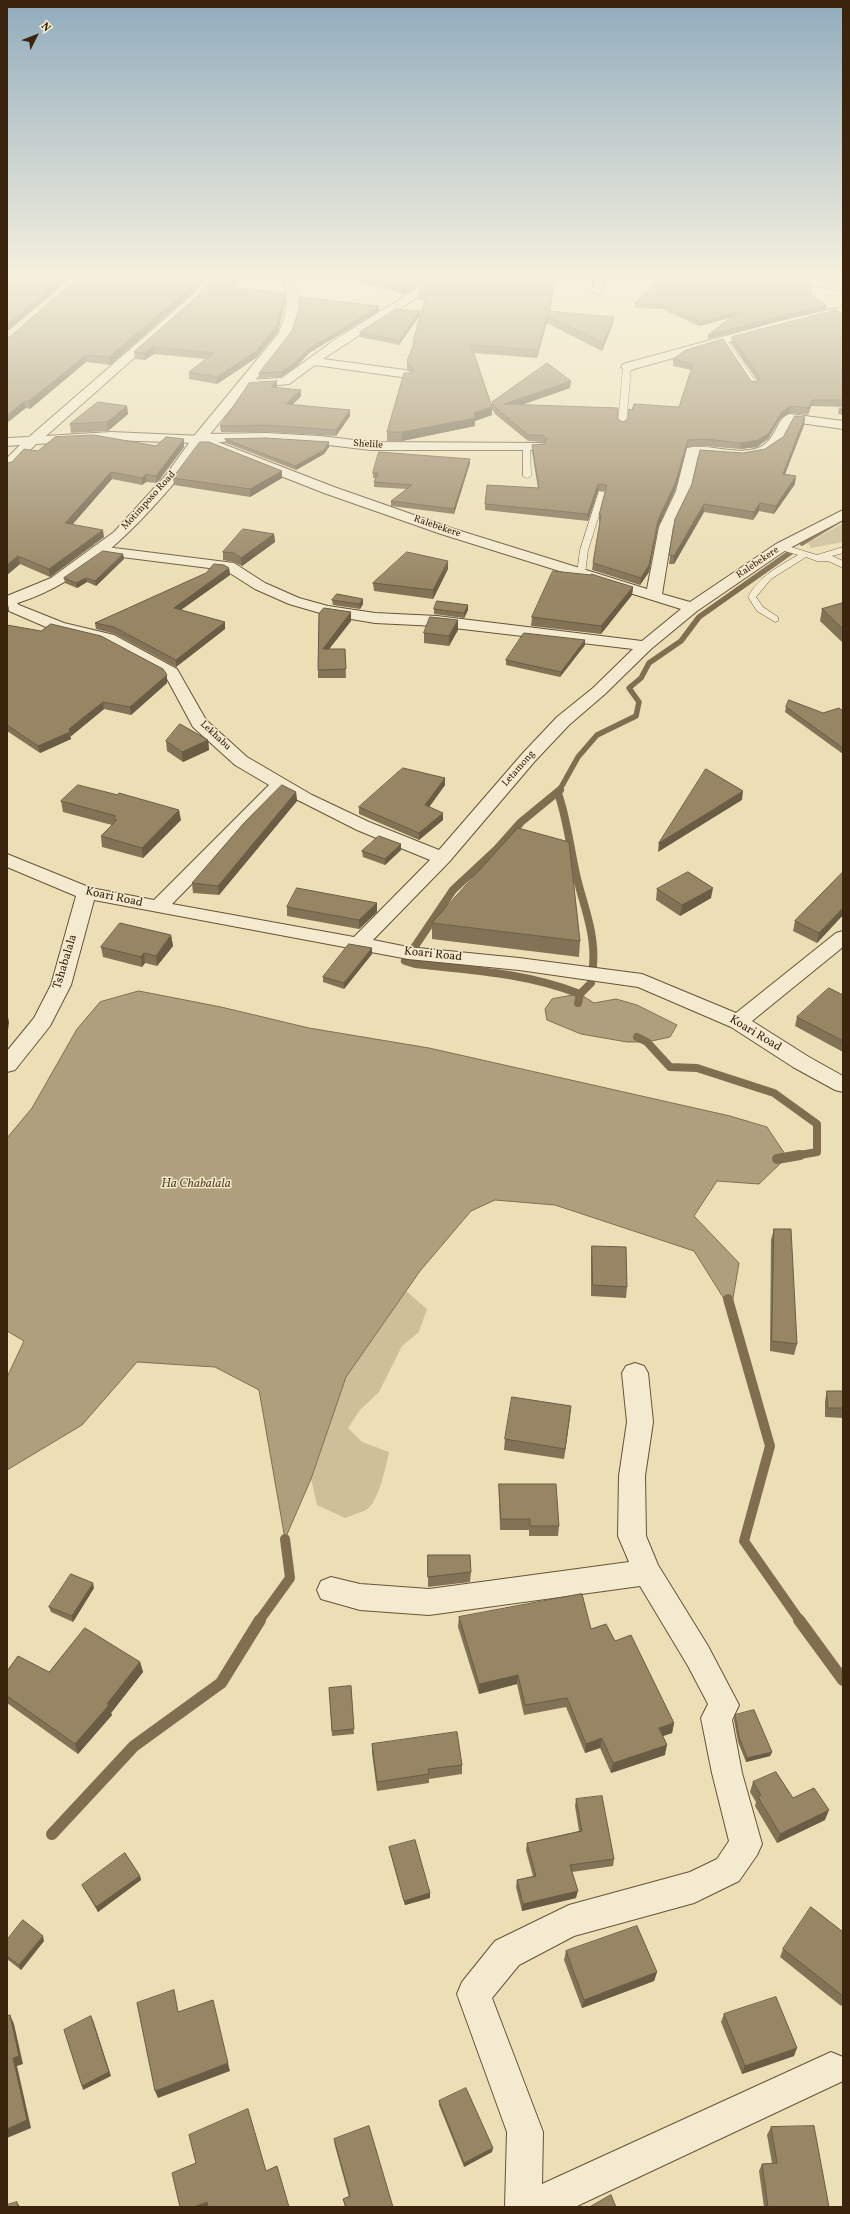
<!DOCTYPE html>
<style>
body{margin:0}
#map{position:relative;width:850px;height:2214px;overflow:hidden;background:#ecdfb5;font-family:Vollkorn,serif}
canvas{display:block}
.frame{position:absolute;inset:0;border:8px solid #3b240d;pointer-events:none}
.north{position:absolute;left:16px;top:16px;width:40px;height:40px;-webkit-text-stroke:3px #f3eacf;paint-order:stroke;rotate:48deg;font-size:11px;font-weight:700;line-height:16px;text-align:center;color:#3b240d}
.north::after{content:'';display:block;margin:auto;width:14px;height:18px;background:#3b240d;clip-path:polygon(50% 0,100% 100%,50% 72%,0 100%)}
</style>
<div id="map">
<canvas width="850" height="2214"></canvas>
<div class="frame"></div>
<div class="north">N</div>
</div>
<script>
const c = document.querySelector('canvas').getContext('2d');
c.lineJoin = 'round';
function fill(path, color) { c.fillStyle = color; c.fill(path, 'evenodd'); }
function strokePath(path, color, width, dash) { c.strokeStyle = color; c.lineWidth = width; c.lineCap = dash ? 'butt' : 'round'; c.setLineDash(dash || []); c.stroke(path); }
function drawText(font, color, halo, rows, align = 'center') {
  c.font = font + ' Vollkorn,serif'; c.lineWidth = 3; c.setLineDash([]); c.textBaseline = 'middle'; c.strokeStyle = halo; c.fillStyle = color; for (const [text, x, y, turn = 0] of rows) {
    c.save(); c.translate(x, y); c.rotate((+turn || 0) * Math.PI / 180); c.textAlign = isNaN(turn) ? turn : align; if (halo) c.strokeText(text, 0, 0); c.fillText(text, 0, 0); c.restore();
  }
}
fill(new Path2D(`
 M 843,523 L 843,542 L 811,548 L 808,543 Z
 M 406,1291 L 427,1309 L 419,1332 L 402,1346 L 379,1392 L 360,1410 L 348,1428 L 362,1442 L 389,1452 C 386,1466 379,1502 366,1510 C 360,1513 352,1515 345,1518 L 317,1505 L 311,1479 L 346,1377 Z`), '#cebf98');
const water = new Path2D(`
 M 139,991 L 221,1007 L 309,1028 L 429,1048 L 730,1116 L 767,1127 L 787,1157 L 759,1184 L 717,1181 L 694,1216 L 739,1263 L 731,1310 L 694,1251 L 555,1205 L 495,1200 L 471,1211 L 420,1271 L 346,1377 L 311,1479 L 285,1539 L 259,1390 L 215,1367 L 137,1362 L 82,1425 L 7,1470 L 7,1377 L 24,1341 L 7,1331 L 7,1138 L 32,1108 L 77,1029 L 100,1002 Z
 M 580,994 L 594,1003 L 616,999 L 637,1005 L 677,1025 L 670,1037 L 647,1042 L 627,1042 L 581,1034 L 547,1020 L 545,1009 L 552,999 Z`);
fill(water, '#b09f7c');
strokePath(water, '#816e50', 1);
strokePath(new Path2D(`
 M 802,543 L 843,518
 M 559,791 L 578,757 L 597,735 L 636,716 L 639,702 L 629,688 L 641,678 L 649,663 L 681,641 L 699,617 L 791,552`), '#816e50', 5.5);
strokePath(new Path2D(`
 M 560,790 L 521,822 L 497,849 L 453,890 L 405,961 L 415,964 C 471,970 527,973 580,994
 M 558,793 C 567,819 570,847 576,874 C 583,905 596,933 593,966
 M 578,1003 L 580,994 L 591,983
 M 637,1037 L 647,1042 L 670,1067 L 697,1068 L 774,1093 L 817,1124 L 817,1152 L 794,1156`), '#816e50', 8);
strokePath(new Path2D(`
 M 777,1159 L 800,1155
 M 728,1299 L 770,1446 L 744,1541 L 800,1621
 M 259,1621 L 290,1578 L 285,1539`), '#816e50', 10);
strokePath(new Path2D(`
 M 799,1620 L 843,1680
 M 52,1834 L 134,1746 L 221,1683 L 260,1620`), '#816e50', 12);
const service = new Path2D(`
 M 722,339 L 726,339 L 758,385 L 757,387 L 751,387 L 721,340 Z
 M 627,365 L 631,367 L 626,425 L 622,427 L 618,425 L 623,367 Z
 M 523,444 L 530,446 L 531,476 L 527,478 L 523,476 Z
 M 599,491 L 606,493 L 588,550 L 585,573 L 581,576 L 577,573 L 580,550 Z
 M 781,544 L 817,555 L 843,547 L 843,553 L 832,556 L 843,561 L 843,568 L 828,561 L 817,561 L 806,557 L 771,579 L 756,597 L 763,607 L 778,617 L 778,621 L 775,622 L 757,611 L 748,597 C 759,576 778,567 798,555 L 778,549 L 777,547 Z`);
const minor = new Path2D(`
 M 207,279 L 218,279 L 196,303 L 46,436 L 111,432 L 203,436 L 208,434 L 266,433 L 320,436 L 371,442 L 543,443 L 545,446 L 543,449 L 538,450 L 371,450 L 320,444 L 266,441 L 218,442 L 334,487 L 451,528 L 647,589 L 659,527 L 676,491 L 687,448 C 709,443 735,456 758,448 C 777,441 775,418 790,414 L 843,421 L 843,429 L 793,422 C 789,429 787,438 781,444 C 762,466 723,458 698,456 L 690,491 L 673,527 L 662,594 L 690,602 L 776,544 L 843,510 L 843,520 L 786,550 L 697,611 L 651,649 L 605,694 L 569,725 L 535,761 L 449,862 L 373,940 L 408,947 L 519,958 L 642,974 L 736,1013 L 836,933 L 843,931 L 843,947 L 752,1021 L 809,1057 L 843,1076 L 843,1092 L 835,1090 L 793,1067 L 731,1027 L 638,987 L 519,970 L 408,959 L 94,900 L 71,985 L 50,1026 L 15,1070 L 7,1072 L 7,1051 L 34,1018 L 51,985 L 76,896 L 7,867 L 7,854 L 91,888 L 154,900 L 269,785 L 235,765 L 193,727 L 165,675 L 103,642 L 53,630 L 9,611 L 7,596 L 12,598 L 19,605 L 64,623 L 114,635 L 177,669 L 206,720 L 247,757 L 312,795 L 369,822 L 439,850 L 523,753 L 557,717 L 593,688 L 633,649 L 437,626 L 375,623 L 327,615 L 289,604 L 255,589 L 225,570 L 98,554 L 93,553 L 91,550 L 93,547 L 98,546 L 234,563 L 265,583 L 299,598 L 328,606 L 375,613 L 437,616 L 642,641 L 681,609 L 441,534 L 324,493 L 197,443 L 111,440 L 36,444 L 12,468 L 7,469 L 7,458 L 20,445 L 7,446 L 7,438 L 29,437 L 188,299 ZM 282,792 L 357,830 L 430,860 L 354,937 L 172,904 Z
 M 432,279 L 445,279 L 323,359 L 405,370 L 409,371 L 413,377 L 411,380 L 407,381 L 401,377 L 315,365 L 289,384 L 248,388 L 242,384 L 248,380 L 282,378 L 336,339 Z
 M 594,279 L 604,279 L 602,293 L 598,294 L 592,291 Z
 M 774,279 L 809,279 L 843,286 L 843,292 L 824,287 L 779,282 Z
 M 841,307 L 843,307 L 843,313 L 790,325 L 627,371 L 621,367 L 623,364 L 784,320 Z
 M 635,1363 L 644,1366 L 648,1373 L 653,1422 L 645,1476 L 646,1536 L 658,1565 L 708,1646 L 739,1705 L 732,1720 L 742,1773 L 762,1844 L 757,1855 L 739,1881 L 694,1903 L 574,1936 L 519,1965 L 492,1998 L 543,2132 L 542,2184 L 831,2052 L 843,2057 L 843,2081 L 575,2207 L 505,2207 L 507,2132 L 457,1994 L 462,1982 L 495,1941 L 569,1905 L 690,1872 L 717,1859 L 729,1841 L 712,1773 L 701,1718 L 708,1704 L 688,1666 L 640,1586 L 429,1615 L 360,1610 L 321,1599 L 317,1590 L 321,1581 L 331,1577 L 360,1584 L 429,1589 L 629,1562 L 618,1536 L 619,1476 L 627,1422 L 622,1373 L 626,1366 Z`);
const tertiary = new Path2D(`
 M 283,279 L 293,279 C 303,298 298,315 291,334 C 267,369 237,400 211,433 C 198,449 188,466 175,482 C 130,535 77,588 7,606 L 7,596 L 51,578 L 114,532 L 166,475 L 194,436 L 279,333 C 286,314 291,298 283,279 Z`);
strokePath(service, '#675337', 1);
strokePath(minor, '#675337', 2);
strokePath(tertiary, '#675337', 2);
fill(service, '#f3eacf');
fill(minor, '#f3eacf');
fill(tertiary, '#f3eacf');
fill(new Path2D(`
 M 76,279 L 205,279 L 187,298 L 110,365 L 86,362 L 30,409 L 26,408 L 11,336 Z
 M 213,279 L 243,279 L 234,287 L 286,299 L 278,332 L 256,358 L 217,384 L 189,379 L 189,372 L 206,359 L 154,354 L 145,360 L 135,359 L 134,352 L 196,297 Z
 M 352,279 L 429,279 L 404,295 Z
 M 437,279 L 556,279 L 550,311 L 613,324 L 602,351 L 547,323 L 537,358 L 474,353 L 492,407 L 492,402 L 570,388 L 521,405 L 617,419 L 623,422 L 628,419 L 632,410 L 679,407 L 691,370 L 673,366 L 673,359 L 686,350 L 751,381 L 758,382 L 731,343 L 732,337 L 843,315 L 843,415 L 838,414 L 839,408 L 843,407 L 811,406 L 808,415 L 789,413 L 780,419 L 768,439 L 757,447 L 740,449 L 704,446 L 687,447 L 675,490 L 658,527 L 649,572 L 640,585 L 592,570 L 593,563 L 600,522 L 599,522 L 599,515 L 605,491 L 598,491 L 588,521 L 485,510 L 485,504 L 538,488 L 532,452 L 532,445 L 544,444 L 544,443 L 543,442 L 528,441 L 495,414 L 492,409 L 492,415 L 475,421 L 475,426 L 402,441 L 387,441 L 387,432 L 411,373 L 407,369 L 407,361 L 413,346 L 413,341 L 425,300 L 418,299 L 418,291 Z
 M 779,279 L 813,283 L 811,294 L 826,309 L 708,339 L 708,335 L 732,317 L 699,326 L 662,309 L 635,308 L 635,303 Z
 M 379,311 L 309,353 L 298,365 L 281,377 L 259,378 L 259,373 Z
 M 420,311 L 420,315 L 399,345 L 360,337 L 360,332 Z
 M 277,381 L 277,387 L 301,396 L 292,405 L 350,410 L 350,416 L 336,436 L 266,432 L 221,432 L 220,426 Z
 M 127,406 L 128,414 L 108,431 L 71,433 L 70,424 Z
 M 805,417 L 804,425 L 785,474 L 795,484 L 774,514 L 759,511 L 753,520 L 704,512 L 674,564 L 669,564 L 675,519 L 743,453 L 765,449 L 783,437 Z
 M 184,439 L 184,447 L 157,483 L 146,482 L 142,485 L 112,479 L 72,524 L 104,537 L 50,577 L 20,564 L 7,575 L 7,463 L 12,462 L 38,451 L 156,446 Z
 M 225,439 L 329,442 L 329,447 L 324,454 L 296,470 L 226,443 Z
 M 470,463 L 454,514 L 391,506 L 391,501 L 407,489 L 374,487 L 374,482 L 376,478 L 373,478 L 373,473 Z
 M 282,471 L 282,478 L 250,497 L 174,485 L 173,478 Z
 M 274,534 L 275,542 L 242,566 L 234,562 L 223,560 L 223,552 Z
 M 123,554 L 124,559 L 96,586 L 87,582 L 77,588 L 65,583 L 64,578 Z
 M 229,568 L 230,575 L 181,610 L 225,629 L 176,667 L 115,634 L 96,629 L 95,623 Z
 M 448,569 L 433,599 L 374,591 L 373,583 Z
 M 633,587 L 632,595 L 601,634 L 531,626 L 532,617 Z
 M 332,600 L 363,604 L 360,609 L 333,605 Z
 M 843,603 L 843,643 L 820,621 L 822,609 Z
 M 468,605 L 468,610 L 464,618 L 434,614 L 434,609 Z
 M 319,614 L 351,621 L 329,649 L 345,649 L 346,678 L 318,678 L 318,670 Z
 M 458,620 L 458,630 L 449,646 L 424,643 L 424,633 Z
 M 7,625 L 167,683 L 131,715 L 104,709 L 70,737 L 71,739 L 40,753 L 7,731 Z
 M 585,645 L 560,677 L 506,665 L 506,660 Z
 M 786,707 L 823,713 L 843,711 L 843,754 L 785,712 Z
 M 208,740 L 209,750 L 183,762 L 167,751 L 166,741 Z
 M 445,778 L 445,785 L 429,807 L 443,820 L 419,840 L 359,814 L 359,807 Z
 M 296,792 L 297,801 L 219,895 L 193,893 L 192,883 Z
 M 61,801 L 181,820 L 143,858 L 102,847 L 101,836 L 112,825 L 63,812 Z
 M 401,850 L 385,865 L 363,857 L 362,851 Z
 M 843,872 L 843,915 L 817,943 L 793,931 L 795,921 Z
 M 657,889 L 711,898 L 680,916 L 656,900 Z
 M 377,903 L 377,912 L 359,929 L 287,916 L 287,907 Z
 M 432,923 L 580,941 L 579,957 L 432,939 Z
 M 171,935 L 173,946 L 157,966 L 145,963 L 142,967 L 103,957 L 101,947 Z
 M 372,948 L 372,954 L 344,989 L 323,982 L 323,977 Z
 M 843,995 L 843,1052 L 795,1026 L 797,1017 Z
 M 774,1229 L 797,1344 L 794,1355 L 770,1351 L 771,1240 Z
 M 592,1246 L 627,1287 L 626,1298 L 591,1296 L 591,1256 Z
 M 827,1391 L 843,1391 L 843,1418 L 825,1417 L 825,1401 Z
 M 570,1416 L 564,1459 L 504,1450 L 505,1439 Z
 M 499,1484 L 559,1526 L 558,1536 L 529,1536 L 529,1530 L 500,1530 L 499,1495 Z
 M 428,1555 L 471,1572 L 470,1582 L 428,1587 Z
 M 94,1588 L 73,1622 L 51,1612 L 49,1607 Z
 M 459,1617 L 591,1629 L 615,1641 L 674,1723 L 672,1733 L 663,1736 L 665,1755 L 611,1773 L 600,1748 L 585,1753 L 566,1707 L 524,1715 L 517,1684 L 479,1694 L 458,1627 Z
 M 140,1662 L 143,1672 L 111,1713 L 112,1715 L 78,1754 L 7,1703 L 7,1671 L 49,1672 Z
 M 351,1686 L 354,1734 L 332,1736 L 329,1688 Z
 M 735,1715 L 772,1752 L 770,1756 L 746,1762 L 738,1742 L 734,1720 Z
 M 372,1744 L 462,1765 L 462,1774 L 429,1779 L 429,1783 L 377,1791 L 372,1753 Z
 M 753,1782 L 793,1798 L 825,1820 L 777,1843 L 755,1806 L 756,1802 L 750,1792 Z
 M 576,1799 L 614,1859 L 613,1866 L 572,1872 L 576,1898 L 522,1911 L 516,1887 L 517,1880 L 533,1876 L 526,1850 L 527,1843 L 579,1831 L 575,1806 Z
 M 389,1847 L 430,1893 L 430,1898 L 405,1905 L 390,1852 Z
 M 140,1876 L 141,1880 L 98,1912 L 84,1889 L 82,1885 Z
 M 843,1932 L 843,2003 L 841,2006 L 780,1957 L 783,1949 Z
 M 7,1940 L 44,1941 L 21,1970 L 7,1959 Z
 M 566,1951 L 657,1972 L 654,1981 L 582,2008 L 564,1960 Z
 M 724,2014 L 794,2056 L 742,2074 L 721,2022 Z
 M 439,2101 L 492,2152 L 464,2167 L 439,2105 Z
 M 771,2127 L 829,2207 L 764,2207 L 759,2171 L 762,2164 L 772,2163 L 767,2135 Z
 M 334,2139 L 393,2207 L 345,2207 L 343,2199 L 349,2197 L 335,2146 Z`), '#827256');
fill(new Path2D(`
 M 61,279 L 70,279 L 7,332 L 7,324 Z
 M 198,279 L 205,279 L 187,298 L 110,365 L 109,357 Z
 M 235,279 L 243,279 L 228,293 L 227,286 Z
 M 419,279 L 429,279 L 404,295 L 404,288 Z
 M 555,279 L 556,279 L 549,316 L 549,311 Z
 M 285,293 L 286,299 L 278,332 L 256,358 L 217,384 L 217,377 Z
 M 826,305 L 826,309 L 708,339 L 708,335 Z
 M 379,306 L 379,311 L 309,353 L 298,365 L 281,377 L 281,372 L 308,349 Z
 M 420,311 L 420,315 L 399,345 L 399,341 Z
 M 740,311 L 740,315 L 699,326 L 700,322 Z
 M 547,315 L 547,323 L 537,358 L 538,350 Z
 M 614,317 L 613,324 L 602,351 L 603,343 Z
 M 153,347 L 154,354 L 145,360 L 144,353 Z
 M 86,355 L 86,362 L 30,409 L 29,401 Z
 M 277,381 L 277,387 L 272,393 L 271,387 Z
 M 571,381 L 570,388 L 504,411 L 504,404 Z
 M 301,390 L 301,396 L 287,410 L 286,404 Z
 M 812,400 L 811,406 L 808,415 L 809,408 Z
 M 25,401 L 26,408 L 7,423 L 7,415 Z
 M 127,406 L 128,414 L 108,431 L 107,422 Z
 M 790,406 L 789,413 L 780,419 L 768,439 L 757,447 L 740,449 L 741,443 Z
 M 492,407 L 492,415 L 475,421 L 475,426 L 402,441 L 402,432 L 474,413 Z
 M 350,410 L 350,416 L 336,436 L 336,430 Z
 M 805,417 L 804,425 L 782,482 L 783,474 Z
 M 184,439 L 184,447 L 157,483 L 156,476 Z
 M 688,440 L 687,447 L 675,490 L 658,527 L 649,572 L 640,585 L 641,578 L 658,520 Z
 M 329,442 L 329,447 L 324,454 L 296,470 L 295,466 Z
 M 470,459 L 470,463 L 454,514 L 454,509 Z
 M 282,471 L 282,478 L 250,497 L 250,489 Z
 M 111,472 L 112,479 L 67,531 L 65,523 Z
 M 146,474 L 146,482 L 142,485 L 142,478 Z
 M 796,476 L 795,484 L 774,514 L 776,506 Z
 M 598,484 L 598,491 L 588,521 L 588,514 Z
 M 760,503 L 759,511 L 753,520 L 754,512 Z
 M 704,504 L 704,512 L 674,564 L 674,556 Z
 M 103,530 L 104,537 L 50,577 L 49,569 Z
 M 274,534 L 275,542 L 242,566 L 241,558 Z
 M 123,554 L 124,559 L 96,586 L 95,581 Z
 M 18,556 L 20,564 L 7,575 L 7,565 Z
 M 448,561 L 448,569 L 433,599 L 433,590 Z
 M 229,568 L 230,575 L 175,614 L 174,608 Z
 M 86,578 L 87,582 L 77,588 L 76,583 Z
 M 633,587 L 632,595 L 601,634 L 601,626 Z
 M 363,599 L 363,604 L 360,609 L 359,604 Z
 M 468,605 L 468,610 L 464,618 L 464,613 Z
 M 351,612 L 351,621 L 323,657 L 323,649 Z
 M 458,620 L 458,630 L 449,646 L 449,636 Z
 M 225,622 L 225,629 L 176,667 L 176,660 Z
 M 585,640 L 585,645 L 560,677 L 561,672 Z
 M 167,675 L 167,683 L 131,715 L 130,707 Z
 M 103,702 L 104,709 L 70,737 L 69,729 Z
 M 70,732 L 71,739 L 40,753 L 38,746 Z
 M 208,740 L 209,750 L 183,762 L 182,752 Z
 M 445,778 L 445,785 L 425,813 L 425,805 Z
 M 743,791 L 742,800 L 658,852 L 659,843 Z
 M 296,792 L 297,801 L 219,895 L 218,886 Z
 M 179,810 L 181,820 L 143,858 L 142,848 Z
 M 443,813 L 443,820 L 419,840 L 419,833 Z
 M 401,844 L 401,850 L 385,865 L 385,859 Z
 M 713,888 L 711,898 L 680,916 L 682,905 Z
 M 377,903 L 377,912 L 359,929 L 359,920 Z
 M 843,908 L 843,915 L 817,943 L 819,933 Z
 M 171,935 L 173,946 L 157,966 L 156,956 Z
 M 372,948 L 372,954 L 344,989 L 344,983 Z
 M 144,953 L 145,963 L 142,967 L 141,957 Z
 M 8,1017 L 9,1022 L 7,1039 L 7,1022 Z
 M 571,1406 L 570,1416 L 564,1459 L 565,1449 Z
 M 93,1583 L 94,1588 L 73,1622 L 72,1616 Z
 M 140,1662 L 143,1672 L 111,1713 L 112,1715 L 78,1754 L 75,1744 Z
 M 518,1675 L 517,1684 L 479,1694 L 479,1684 Z
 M 674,1723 L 672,1733 L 657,1738 L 659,1728 Z
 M 602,1738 L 600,1748 L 585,1753 L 586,1744 Z
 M 667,1745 L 665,1755 L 611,1773 L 613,1763 Z
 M 772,1752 L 770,1756 L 746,1762 L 747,1758 Z
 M 829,1810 L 825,1820 L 777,1843 L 780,1834 Z
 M 140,1876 L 141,1880 L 98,1912 L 96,1907 Z
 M 578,1891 L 576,1898 L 522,1911 L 523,1904 Z
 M 430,1893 L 430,1898 L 405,1905 L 404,1901 Z
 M 43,1936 L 44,1941 L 21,1970 L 19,1965 Z
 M 657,1972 L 654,1981 L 582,2008 L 584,2000 Z
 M 10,2015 L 14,2024 L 23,2064 L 17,2066 L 31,2128 L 7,2138 L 7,2129 L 13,2058 Z
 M 93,2020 L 111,2076 L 83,2090 L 82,2086 Z
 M 797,2048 L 794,2056 L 742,2074 L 745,2066 Z
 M 228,2063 L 230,2071 L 158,2098 L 155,2091 Z
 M 493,2148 L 492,2152 L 464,2167 L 464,2163 Z
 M 17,2202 L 20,2207 L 18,2207 Z
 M 207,2202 L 208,2207 L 194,2207 Z`), '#6a5d46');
const building = new Path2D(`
 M 7,279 L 61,279 L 7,324 Z
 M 76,279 L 198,279 L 186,291 L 109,357 L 86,355 L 29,401 L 25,401 L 7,415 L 7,337 L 11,336 Z
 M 213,279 L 235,279 L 227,286 L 285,293 L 277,325 L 256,351 L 217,377 L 189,372 L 214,353 L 153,347 L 144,353 L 134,352 L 196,297 Z
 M 374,279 L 419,279 L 404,288 Z
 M 437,279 L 555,279 L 549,311 L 614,317 L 603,343 L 547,315 L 538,350 L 471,345 L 492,407 L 474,413 L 475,418 L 402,432 L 387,432 L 404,373 L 411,373 L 414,370 L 407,361 L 415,341 L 413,341 L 427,293 L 418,291 Z
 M 659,279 L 779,279 L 813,283 L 810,294 L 826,305 L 708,335 L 740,311 L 700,322 L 662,305 L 635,303 Z
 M 300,297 L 379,306 L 334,334 L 308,349 L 297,361 L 281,372 L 259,373 L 292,331 L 299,309 Z
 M 396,309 L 420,311 L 399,341 L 360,332 Z
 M 837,310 L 843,315 L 843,400 L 812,400 L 809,408 L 790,406 L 781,413 L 769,433 L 758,440 L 741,443 L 705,439 L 688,440 L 675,484 L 658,520 L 649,565 L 641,578 L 593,563 L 601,515 L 599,515 L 607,485 L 598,484 L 588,514 L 485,504 L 487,485 L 539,488 L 532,445 L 544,444 L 547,439 L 543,435 L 528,435 L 495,407 L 492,402 L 547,363 L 571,381 L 504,404 L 618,408 L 617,419 L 623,422 L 628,419 L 629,409 L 632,410 L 634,404 L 679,407 L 693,364 L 673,359 L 686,350 L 723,339 L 751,381 L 758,382 L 760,378 L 732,337 Z
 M 277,381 L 271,387 L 301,390 L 286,404 L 350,410 L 336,430 L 266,425 L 220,426 L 249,383 Z
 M 98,402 L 127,406 L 107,422 L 70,424 Z
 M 795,416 L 805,417 L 783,474 L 796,476 L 776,506 L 760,503 L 754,512 L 704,504 L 674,556 L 669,555 L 675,519 L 692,484 L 700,450 L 743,453 L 765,449 L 783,437 Z
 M 94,435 L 156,446 L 166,437 L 184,439 L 156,476 L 146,474 L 142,478 L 111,472 L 65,523 L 103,530 L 49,569 L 18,556 L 7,565 L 7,463 L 12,462 L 24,449 L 38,451 L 55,437 Z
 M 266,438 L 329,442 L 324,450 L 295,466 L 225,439 Z
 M 200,442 L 209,442 L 282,471 L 250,489 L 173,478 Z
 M 379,452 L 470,459 L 454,509 L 391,501 L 412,485 L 374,482 L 378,473 L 373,473 Z
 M 243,529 L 274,534 L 241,558 L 234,553 L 223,552 Z
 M 103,551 L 123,554 L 95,581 L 86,578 L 76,583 L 64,578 Z
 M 407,552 L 448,561 L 433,590 L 373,583 Z
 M 214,564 L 224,565 L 229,568 L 174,608 L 225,622 L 176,660 L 114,627 L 95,623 L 206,573 Z
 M 553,571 L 591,575 L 591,574 L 633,587 L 601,626 L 532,617 Z
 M 337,594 L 363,599 L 359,604 L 332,600 Z
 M 437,601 L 468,605 L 464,613 L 434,609 Z
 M 843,603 L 843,629 L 822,609 Z
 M 324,608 L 351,612 L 323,649 L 345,649 L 346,669 L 318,670 L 319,614 Z
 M 430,617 L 458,620 L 449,636 L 424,633 Z
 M 51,624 L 101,636 L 163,669 L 167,675 L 130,707 L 103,702 L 69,729 L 70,732 L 38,746 L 7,725 L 7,625 L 41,631 Z
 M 524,633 L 585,640 L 561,672 L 506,660 Z
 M 789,700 L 823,713 L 839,708 L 843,711 L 843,748 L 786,707 Z
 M 180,724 L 208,740 L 182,752 L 166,741 Z
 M 403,768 L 445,778 L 425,805 L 443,813 L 419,833 L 359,807 Z
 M 706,769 L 743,791 L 659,843 Z
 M 78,785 L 118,795 L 119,793 L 179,810 L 142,848 L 101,836 L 117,820 L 113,819 L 116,816 L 61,801 Z
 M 282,785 L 296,792 L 218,886 L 192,883 L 244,823 Z
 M 518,828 L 569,842 L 580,941 L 432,923 Z
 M 379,836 L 401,844 L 385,859 L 362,851 Z
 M 688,872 L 713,888 L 682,905 L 657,889 Z
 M 843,872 L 843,908 L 819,933 L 795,921 Z
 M 297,888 L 377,903 L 359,920 L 287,907 Z
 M 120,923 L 171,935 L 156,956 L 144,953 L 141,957 L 101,947 Z
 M 349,944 L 372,948 L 344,983 L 323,977 Z
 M 829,988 L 843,995 L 843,1041 L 797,1017 Z
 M 774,1229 L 791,1229 L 797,1344 L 772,1341 Z
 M 592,1246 L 626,1247 L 627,1287 L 593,1285 Z
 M 827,1391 L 843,1391 L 843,1408 L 828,1408 Z
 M 512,1397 L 571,1406 L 565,1449 L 505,1439 Z
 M 499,1484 L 556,1484 L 559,1526 L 530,1526 L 530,1519 L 501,1519 Z
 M 428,1555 L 470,1555 L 471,1572 L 428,1577 Z
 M 71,1574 L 93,1583 L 72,1616 L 49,1607 Z
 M 582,1594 L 591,1629 L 606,1624 L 615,1641 L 631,1635 L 674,1723 L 659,1728 L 667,1745 L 613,1763 L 602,1738 L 586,1744 L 567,1698 L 525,1705 L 518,1675 L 479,1684 L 459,1617 Z
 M 85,1628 L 140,1662 L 107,1704 L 109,1705 L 75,1744 L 7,1696 L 7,1671 L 18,1656 L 49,1672 Z
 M 351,1686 L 354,1729 L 332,1731 L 329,1688 Z
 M 754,1710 L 772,1752 L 747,1758 L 739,1737 L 735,1715 Z
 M 457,1732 L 462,1765 L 428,1769 L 429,1774 L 377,1782 L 372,1744 Z
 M 776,1772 L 793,1798 L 814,1788 L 829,1810 L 780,1834 L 758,1797 L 761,1795 L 753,1782 Z
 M 602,1796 L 614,1859 L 570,1865 L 578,1891 L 523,1904 L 517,1880 L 536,1876 L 527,1843 L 582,1831 L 576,1799 Z
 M 415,1840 L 430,1893 L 404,1901 L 389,1847 Z
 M 125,1853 L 140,1876 L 96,1907 L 82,1885 Z
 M 811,1907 L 843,1932 L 843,1996 L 783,1949 Z
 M 23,1920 L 43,1936 L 19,1965 L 7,1956 L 7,1940 Z
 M 637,1926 L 657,1972 L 584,2000 L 566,1951 Z
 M 174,1990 L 178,2012 L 213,2000 L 228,2063 L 155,2091 L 137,2003 Z
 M 776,1997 L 797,2048 L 745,2066 L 724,2014 Z
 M 10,2015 L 19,2056 L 13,2058 L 27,2120 L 7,2129 L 7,2017 Z
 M 91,2016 L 109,2072 L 82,2086 L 64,2030 Z
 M 466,2088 L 493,2148 L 464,2163 L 439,2101 Z
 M 248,2109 L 266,2171 L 277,2166 L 289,2207 L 208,2207 L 207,2202 L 194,2207 L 180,2207 L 172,2173 L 196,2163 L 189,2135 Z
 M 369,2126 L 393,2207 L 346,2207 L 343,2199 L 350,2196 L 334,2139 Z
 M 814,2126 L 829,2207 L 768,2207 L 762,2164 L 777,2163 L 771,2127 Z
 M 611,2195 L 616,2207 L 590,2207 Z
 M 17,2202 L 18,2207 L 7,2207 L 7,2205 Z`);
fill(building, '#978564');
strokePath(building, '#6a5d46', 1);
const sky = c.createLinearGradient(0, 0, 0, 589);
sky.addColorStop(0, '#91acbd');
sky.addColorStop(0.47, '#f6f1de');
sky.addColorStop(1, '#f6f1de00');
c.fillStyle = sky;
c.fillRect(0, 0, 850, 589);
drawText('10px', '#3b240d', '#f3eacf', [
 ["Shelile",368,445,4],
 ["Motimposo Road",149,501,-48],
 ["Ralebekere",437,527,19],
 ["Ralebekere",758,563,-34],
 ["Lekhabu",215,736,43],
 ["Letamong",519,769,-49]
]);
drawText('12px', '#3b240d', '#f3eacf', [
 ["Koari Road",114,898,12],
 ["Koari Road",433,955,6],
 ["Tshabalala",66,962,-73],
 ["Koari Road",755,1034,31]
]);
drawText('italic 13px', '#5e492e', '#f3eacf', [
 ["Ha Chabalala",196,1185]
]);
</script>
